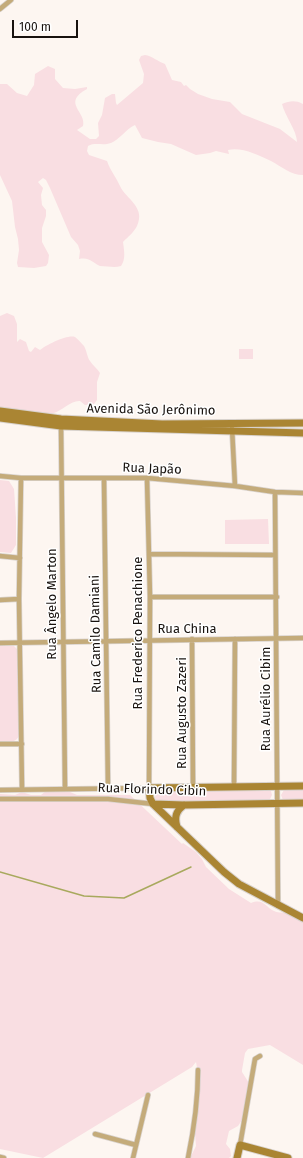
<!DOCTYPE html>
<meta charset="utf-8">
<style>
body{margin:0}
#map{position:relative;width:303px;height:1158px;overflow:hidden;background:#fdf6f1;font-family:"Fira Sans",sans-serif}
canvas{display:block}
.scale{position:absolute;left:12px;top:20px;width:66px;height:18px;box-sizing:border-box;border:2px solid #18120e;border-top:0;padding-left:5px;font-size:12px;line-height:14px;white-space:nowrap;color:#18120e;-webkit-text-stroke:3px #fff;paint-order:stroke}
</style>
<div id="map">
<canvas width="303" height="1158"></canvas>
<div class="scale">100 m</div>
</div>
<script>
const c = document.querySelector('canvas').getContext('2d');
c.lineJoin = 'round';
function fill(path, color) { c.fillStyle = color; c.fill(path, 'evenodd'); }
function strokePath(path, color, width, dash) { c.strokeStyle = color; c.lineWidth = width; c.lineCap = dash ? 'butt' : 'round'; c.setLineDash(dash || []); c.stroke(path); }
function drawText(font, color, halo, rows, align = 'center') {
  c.font = font + ' "Fira Sans",sans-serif'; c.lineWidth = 3; c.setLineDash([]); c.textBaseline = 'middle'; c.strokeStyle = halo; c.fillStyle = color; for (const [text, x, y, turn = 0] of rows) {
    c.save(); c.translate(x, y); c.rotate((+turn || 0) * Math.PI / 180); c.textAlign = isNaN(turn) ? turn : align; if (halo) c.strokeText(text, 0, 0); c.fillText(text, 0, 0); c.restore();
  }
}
fill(new Path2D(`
 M 145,55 C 152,56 159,62 165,64 L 172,80 L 181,82 L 184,86 L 186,85 L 190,89 L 198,94 L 212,99 L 230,102 L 242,114 L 280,129 L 297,142 C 297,131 285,116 282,104 C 290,101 295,100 303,104 L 303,175 C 291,175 282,167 271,161 C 258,155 242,147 228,150 L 229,154 L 216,151 L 210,153 L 196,155 L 171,144 L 158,142 L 142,138 L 135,125 C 126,129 119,140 111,143 C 103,146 95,142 88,146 L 87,151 L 89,155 L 107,161 C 110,170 116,177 120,186 C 126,199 146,207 137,226 C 134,232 128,237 123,242 C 124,250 126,259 121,266 C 114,268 108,266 100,266 C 91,262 90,257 79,259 L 80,251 L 78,245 L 71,237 L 50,188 L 46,180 L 43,178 L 38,182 L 43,188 L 41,195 L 42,205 L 46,210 L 46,216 L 42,228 L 42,242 L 49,255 L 48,263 L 46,266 L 34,268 L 18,267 L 17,263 L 19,250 L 18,239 L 15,227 L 12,201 L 0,175 L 0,84 L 7,84 L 17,93 L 27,96 L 34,85 L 35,74 L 48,66 L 55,69 L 55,79 L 63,88 L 75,89 L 87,87 L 87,89 C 61,103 87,112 83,126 L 77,130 L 90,139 L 96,139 L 99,136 L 98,123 L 102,115 L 105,98 L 112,94 L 115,94 L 116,103 L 117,105 L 143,83 L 144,74 L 139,60 L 141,56 Z
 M 7,313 L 14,316 L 17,324 L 17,342 L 20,339 L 26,342 L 29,351 L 31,352 L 35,347 L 40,350 C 46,345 68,334 75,337 C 78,339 82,344 84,346 C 87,351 87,357 90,361 C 93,366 97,368 100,373 L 97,382 L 97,400 L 94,404 L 85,405 C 83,404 82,402 80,401 C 72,400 61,411 54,413 C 39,419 15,412 0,409 L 0,316 Z
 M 239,349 L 253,349 L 253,359 L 239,359 Z
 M 0,480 L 9,481 L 14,489 L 16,518 L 16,545 L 11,553 L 0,552 Z
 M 268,519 L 269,544 L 225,544 L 225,520 Z
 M 0,646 L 14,646 L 17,649 L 18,652 L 19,736 C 15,744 7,742 0,742 Z
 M 268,789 L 271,791 L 272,795 L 269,801 L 159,803 L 156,801 L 155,797 L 157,791 Z
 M 60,790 L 70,792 L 77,795 L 130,795 L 182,844 L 183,843 L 196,852 L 202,859 L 206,867 L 229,889 L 251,903 C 264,898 265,907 274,911 C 277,913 282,912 286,913 C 293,915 297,919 303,922 L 303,1065 L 270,1045 L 248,1049 L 245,1053 L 242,1070 L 242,1072 L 249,1083 L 244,1117 L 238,1126 L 229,1131 L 226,1144 L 230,1149 L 231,1156 L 229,1158 L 190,1158 L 196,1146 L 195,1134 L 198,1073 L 196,1062 L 192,1067 L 43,1158 L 0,1149 L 0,794 L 15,795 L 22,792 L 31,795 L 41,795 L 46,791 Z
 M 284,790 L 303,790 L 303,801 L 283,800 L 281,795 Z`), '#f9dee2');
strokePath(new Path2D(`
 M 0,872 L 84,896 L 124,898 L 191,867`), '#a8a95d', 1.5);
const street = new Path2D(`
 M 0,9 L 11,0
 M 61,425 L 65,789
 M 232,428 L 235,486
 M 0,476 L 21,478 L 147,478 L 235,486 L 275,492 L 303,493
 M 21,478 L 19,599 L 22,789
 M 104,479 L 108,789
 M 275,492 L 278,906
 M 149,554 L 275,555
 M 0,556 L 20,558
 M 150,597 L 277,597
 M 0,600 L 19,599
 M 192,639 L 193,788
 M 0,643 L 303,638
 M 0,744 L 22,744
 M 234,787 L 235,639
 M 0,790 L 149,788 L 150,597 L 147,478
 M 0,799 L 108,799 L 153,804
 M 95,1134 L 136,1145
 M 240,1145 L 255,1059 L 260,1056
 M 0,1157 L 4,1158
 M 133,1158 L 148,1095
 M 188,1158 C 194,1129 198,1100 198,1070`);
const secondary = new Path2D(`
 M 0,411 L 61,419 L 162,424 L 303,423
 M 0,418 L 61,426 L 303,433
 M 303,786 L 149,788 L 150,798 L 153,804 L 224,872 L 239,884 L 303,918
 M 153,804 L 184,805 L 303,803
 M 177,827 C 174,817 176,811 184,805
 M 237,1158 L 240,1145 L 288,1158`);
strokePath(street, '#d8d2cd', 6);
strokePath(secondary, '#d8d2cd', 9);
strokePath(street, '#c4ab7a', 4.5);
strokePath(secondary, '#aa8533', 7);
drawText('13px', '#18120e', '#fff', [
 ["Avenida São Jerônimo",151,410,1],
 ["Rua Japão",152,469,2],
 ["Rua Ângelo Marton",52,604,-90],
 ["Rua China",187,629],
 ["Rua Frederico Penachione",138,633,-90],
 ["Rua Camilo Damiani",96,634,-91],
 ["Rua Aurélio Cibim",266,699,-90],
 ["Rua Augusto Zazeri",182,713,-90],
 ["Rua Florindo Cibin",152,790,2]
]);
</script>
